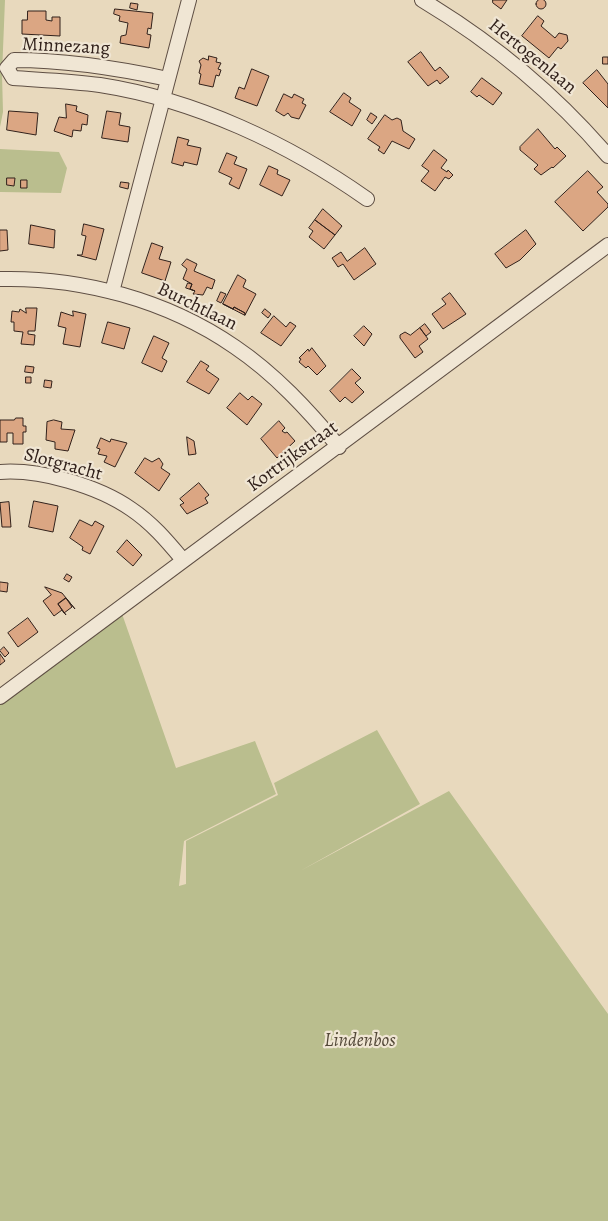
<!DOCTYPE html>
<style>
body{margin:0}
canvas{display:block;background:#e8d9bd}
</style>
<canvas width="608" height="1221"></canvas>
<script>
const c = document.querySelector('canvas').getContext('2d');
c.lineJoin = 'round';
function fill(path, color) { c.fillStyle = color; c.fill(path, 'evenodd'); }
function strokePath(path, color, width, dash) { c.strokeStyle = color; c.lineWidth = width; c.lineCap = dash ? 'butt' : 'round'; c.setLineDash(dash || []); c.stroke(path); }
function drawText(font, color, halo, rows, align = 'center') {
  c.font = font + ' Alegreya,serif'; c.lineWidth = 4.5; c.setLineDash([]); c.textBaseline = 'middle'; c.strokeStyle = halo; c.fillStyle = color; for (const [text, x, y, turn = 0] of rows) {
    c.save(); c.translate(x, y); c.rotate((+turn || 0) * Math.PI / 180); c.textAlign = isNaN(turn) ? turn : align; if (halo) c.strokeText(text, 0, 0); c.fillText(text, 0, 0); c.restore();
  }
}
fill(new Path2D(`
 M 0,0 L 5,0 L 2,74 L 3,112 L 0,127 Z
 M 0,149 L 59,152 L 67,168 L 61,193 L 0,192 Z
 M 121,611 L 176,768 L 255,741 L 276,794 L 184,841 L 179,886 L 186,884 L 186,841 L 278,795 L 274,783 L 377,730 L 420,804 L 300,871 L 449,791 L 608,1014 L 608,1221 L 0,1221 L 0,702 Z`), '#babe8e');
const building = new Path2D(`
 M536 4a5 5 0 1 1 10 0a5 5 0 1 1-10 0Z
 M 493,0 L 507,0 L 501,9 L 493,3 Z
 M 131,3 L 138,4 L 137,10 L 130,8 Z
 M 115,9 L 153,13 L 151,29 L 148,28 L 147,34 L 151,35 L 149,48 L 120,43 L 121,36 L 126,35 L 128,23 L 119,21 L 120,16 L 114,14 Z
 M 28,11 L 46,11 L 46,20 L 52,21 L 52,17 L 60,17 L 60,36 L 22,34 L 22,20 L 27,20 Z
 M 538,16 L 544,21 L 541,26 L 555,38 L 559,33 L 567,35 L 568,41 L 561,49 L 558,47 L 549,58 L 522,36 Z
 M 421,52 L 435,71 L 440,67 L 449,77 L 440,84 L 437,80 L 428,86 L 408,62 Z
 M 209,56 L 217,58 L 216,62 L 221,63 L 218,69 L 221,70 L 219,76 L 216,75 L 213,87 L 199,84 L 201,74 L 199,73 L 201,65 L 199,61 L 203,58 L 208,60 Z
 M 603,57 L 608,57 L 608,64 L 603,64 Z
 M 252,69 L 269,76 L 257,106 L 235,98 L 239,87 L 244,89 Z
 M 597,70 L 608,84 L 608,108 L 583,83 Z
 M 482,78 L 502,93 L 493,105 L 479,95 L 477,97 L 471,92 Z
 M 344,93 L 351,98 L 349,102 L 361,110 L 352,126 L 330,112 Z
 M 284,94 L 292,98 L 294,94 L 304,99 L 302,103 L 306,105 L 299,119 L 291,117 L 288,113 L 284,116 L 276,111 Z
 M 66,104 L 77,106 L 76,111 L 88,115 L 87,125 L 82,124 L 81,131 L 73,130 L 72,137 L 54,131 L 59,117 L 66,118 Z
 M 9,111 L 38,113 L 36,135 L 7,130 Z
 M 107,111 L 121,113 L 119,125 L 130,127 L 128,142 L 102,138 Z
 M 371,113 L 377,117 L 372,124 L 367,120 Z
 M 385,115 L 392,120 L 397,118 L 401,120 L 403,131 L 415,139 L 409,149 L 392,141 L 384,154 L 378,150 L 380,147 L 368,139 Z
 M 538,129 L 555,149 L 557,147 L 566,156 L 553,168 L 552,167 L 541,175 L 534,169 L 538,165 L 520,150 L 520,147 Z
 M 178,137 L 189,140 L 187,145 L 201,148 L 197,165 L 184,162 L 183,166 L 172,163 Z
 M 434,150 L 447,160 L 441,168 L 447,172 L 448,170 L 453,175 L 449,179 L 445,177 L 435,191 L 421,181 L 429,171 L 422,166 Z
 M 227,153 L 237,157 L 234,164 L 247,169 L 239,189 L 229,184 L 232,178 L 219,172 Z
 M 269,166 L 278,170 L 277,174 L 290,180 L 282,196 L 260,185 Z
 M 588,171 L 603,187 L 597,192 L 608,204 L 608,207 L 583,231 L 555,202 Z
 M 7,178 L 15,178 L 14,186 L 7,185 Z
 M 21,180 L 27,180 L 27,188 L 21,188 Z
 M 121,182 L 129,183 L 128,189 L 120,187 Z
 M 323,209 L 342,226 L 335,235 L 315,220 Z
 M 315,220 L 335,235 L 324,249 L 309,237 L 313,231 L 309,228 Z
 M 84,224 L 104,229 L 96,260 L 77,255 L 82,255 L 86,236 L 82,235 Z
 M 31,225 L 55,230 L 54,248 L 29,244 Z
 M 0,230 L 7,230 L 8,250 L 0,251 Z
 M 526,230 L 536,244 L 520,260 L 506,268 L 495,254 Z
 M 152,243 L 163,247 L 159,259 L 171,262 L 165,281 L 142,273 Z
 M 365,248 L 376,264 L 354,280 L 343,264 L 338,267 L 332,258 L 341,252 L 347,261 Z
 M 187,259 L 197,264 L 194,271 L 215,280 L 212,289 L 207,287 L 203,295 L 193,294 L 195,291 L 190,289 L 192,284 L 183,279 L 187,269 L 182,265 Z
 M 238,275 L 246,280 L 243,287 L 256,294 L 245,315 L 245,313 L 234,307 L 233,309 L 223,304 Z
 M 188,283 L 192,284 L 190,289 L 195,291 L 186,288 Z
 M 221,292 L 226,294 L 221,303 L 217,301 Z
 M 450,293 L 466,314 L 443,329 L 432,314 L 446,304 L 442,299 Z
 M 223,304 L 233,309 L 234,307 L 245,313 L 245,315 Z
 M 26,308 L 37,308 L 35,331 L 28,331 L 28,334 L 35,335 L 34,345 L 21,344 L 23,332 L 14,331 L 14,322 L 11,322 L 12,311 L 19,312 L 20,309 L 26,313 Z
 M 265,309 L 271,314 L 268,318 L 262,313 Z
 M 73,311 L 86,314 L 80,347 L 63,344 L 66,328 L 58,326 L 61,312 L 73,316 Z
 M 274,316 L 286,327 L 290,322 L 296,326 L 281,346 L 261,333 Z
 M 108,322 L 130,328 L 124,349 L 102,343 Z
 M 425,324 L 431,332 L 426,336 L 420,328 Z
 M 364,326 L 372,334 L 364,346 L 354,336 Z
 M 420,328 L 428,339 L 419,346 L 423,352 L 415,358 L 400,338 L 400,335 L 405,332 L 410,335 Z
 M 154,336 L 169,343 L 162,358 L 167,361 L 162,372 L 142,363 Z
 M 312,348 L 326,366 L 317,375 L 308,366 L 306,368 L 299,362 L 301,359 L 299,358 L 308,349 L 309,351 Z
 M 201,361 L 209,366 L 206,370 L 219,379 L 209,394 L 187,382 Z
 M 26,366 L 34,367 L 33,373 L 25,372 Z
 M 352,369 L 361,378 L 355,383 L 364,392 L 352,403 L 345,397 L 340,402 L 330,391 Z
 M 26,377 L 31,377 L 31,383 L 26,383 Z
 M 45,380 L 52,381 L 51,388 L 44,387 Z
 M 240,393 L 248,400 L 252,396 L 262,404 L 247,425 L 227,408 Z
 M 16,418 L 23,418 L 23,426 L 26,426 L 26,432 L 23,432 L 23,444 L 13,444 L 13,433 L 7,433 L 7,442 L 0,442 L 0,420 L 14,420 Z
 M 54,420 L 62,422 L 61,429 L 75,430 L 68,451 L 55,449 L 55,442 L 46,440 L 47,422 Z
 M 279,421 L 285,428 L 282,431 L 285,433 L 287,432 L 295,441 L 277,458 L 261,439 Z
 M 187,437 L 194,441 L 196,454 L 189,455 Z
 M 101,438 L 110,442 L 111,439 L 127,443 L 115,467 L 104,462 L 107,456 L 98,454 L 100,449 L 97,448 Z
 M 145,458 L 152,462 L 159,458 L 163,464 L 161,468 L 170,474 L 159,491 L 135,473 Z
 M 199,483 L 209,495 L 205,498 L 208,503 L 187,514 L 180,505 L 184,503 L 180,499 Z
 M 34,501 L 58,506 L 53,532 L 29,527 Z
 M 9,502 L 11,527 L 2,527 L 0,503 Z
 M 80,520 L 92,526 L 95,521 L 104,526 L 90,554 L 82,550 L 83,547 L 70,538 Z
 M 127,540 L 142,555 L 133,566 L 117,552 Z
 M 67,574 L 72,577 L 69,582 L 64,579 Z
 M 0,582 L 8,583 L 7,592 L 0,591 Z
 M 45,587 L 62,593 L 75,609 L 66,598 L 58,604 L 66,615 L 62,610 L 54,616 L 43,601 L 51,595 Z
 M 66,598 L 72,607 L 64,613 L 58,604 Z
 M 28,618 L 38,632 L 18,647 L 8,633 Z
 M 4,647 L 9,653 L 5,657 L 0,651 Z
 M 0,654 L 5,661 L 0,665 Z`);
fill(building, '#dba683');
strokePath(building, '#31211b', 1);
const minor = new Path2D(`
 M 422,0 C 492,42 555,94 608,156
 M 168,79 C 117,68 67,60 14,60 L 7,68 L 13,78 C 42,80 72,81 100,85 C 196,100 289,144 367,199
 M 0,279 C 81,277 167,300 235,347 C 275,374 308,410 339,447
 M 112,292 L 189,0
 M 0,472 C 40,469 98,486 131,509 C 152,523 167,541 183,560
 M 0,697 L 608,245`);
strokePath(minor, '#5f4f44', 16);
strokePath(minor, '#f0e6d4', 14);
drawText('19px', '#31211b', '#f0e6d4', [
 ["Minnezang",66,47,3],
 ["Hertogenlaan",532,57,39],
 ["Burchtlaan",197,307,26],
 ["Kortrijkstraat",293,457,-36],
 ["Slotgracht",63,465,15]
]);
drawText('italic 19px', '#534838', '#f0e6d4', [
 ["Lindenbos",360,1041]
]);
</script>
